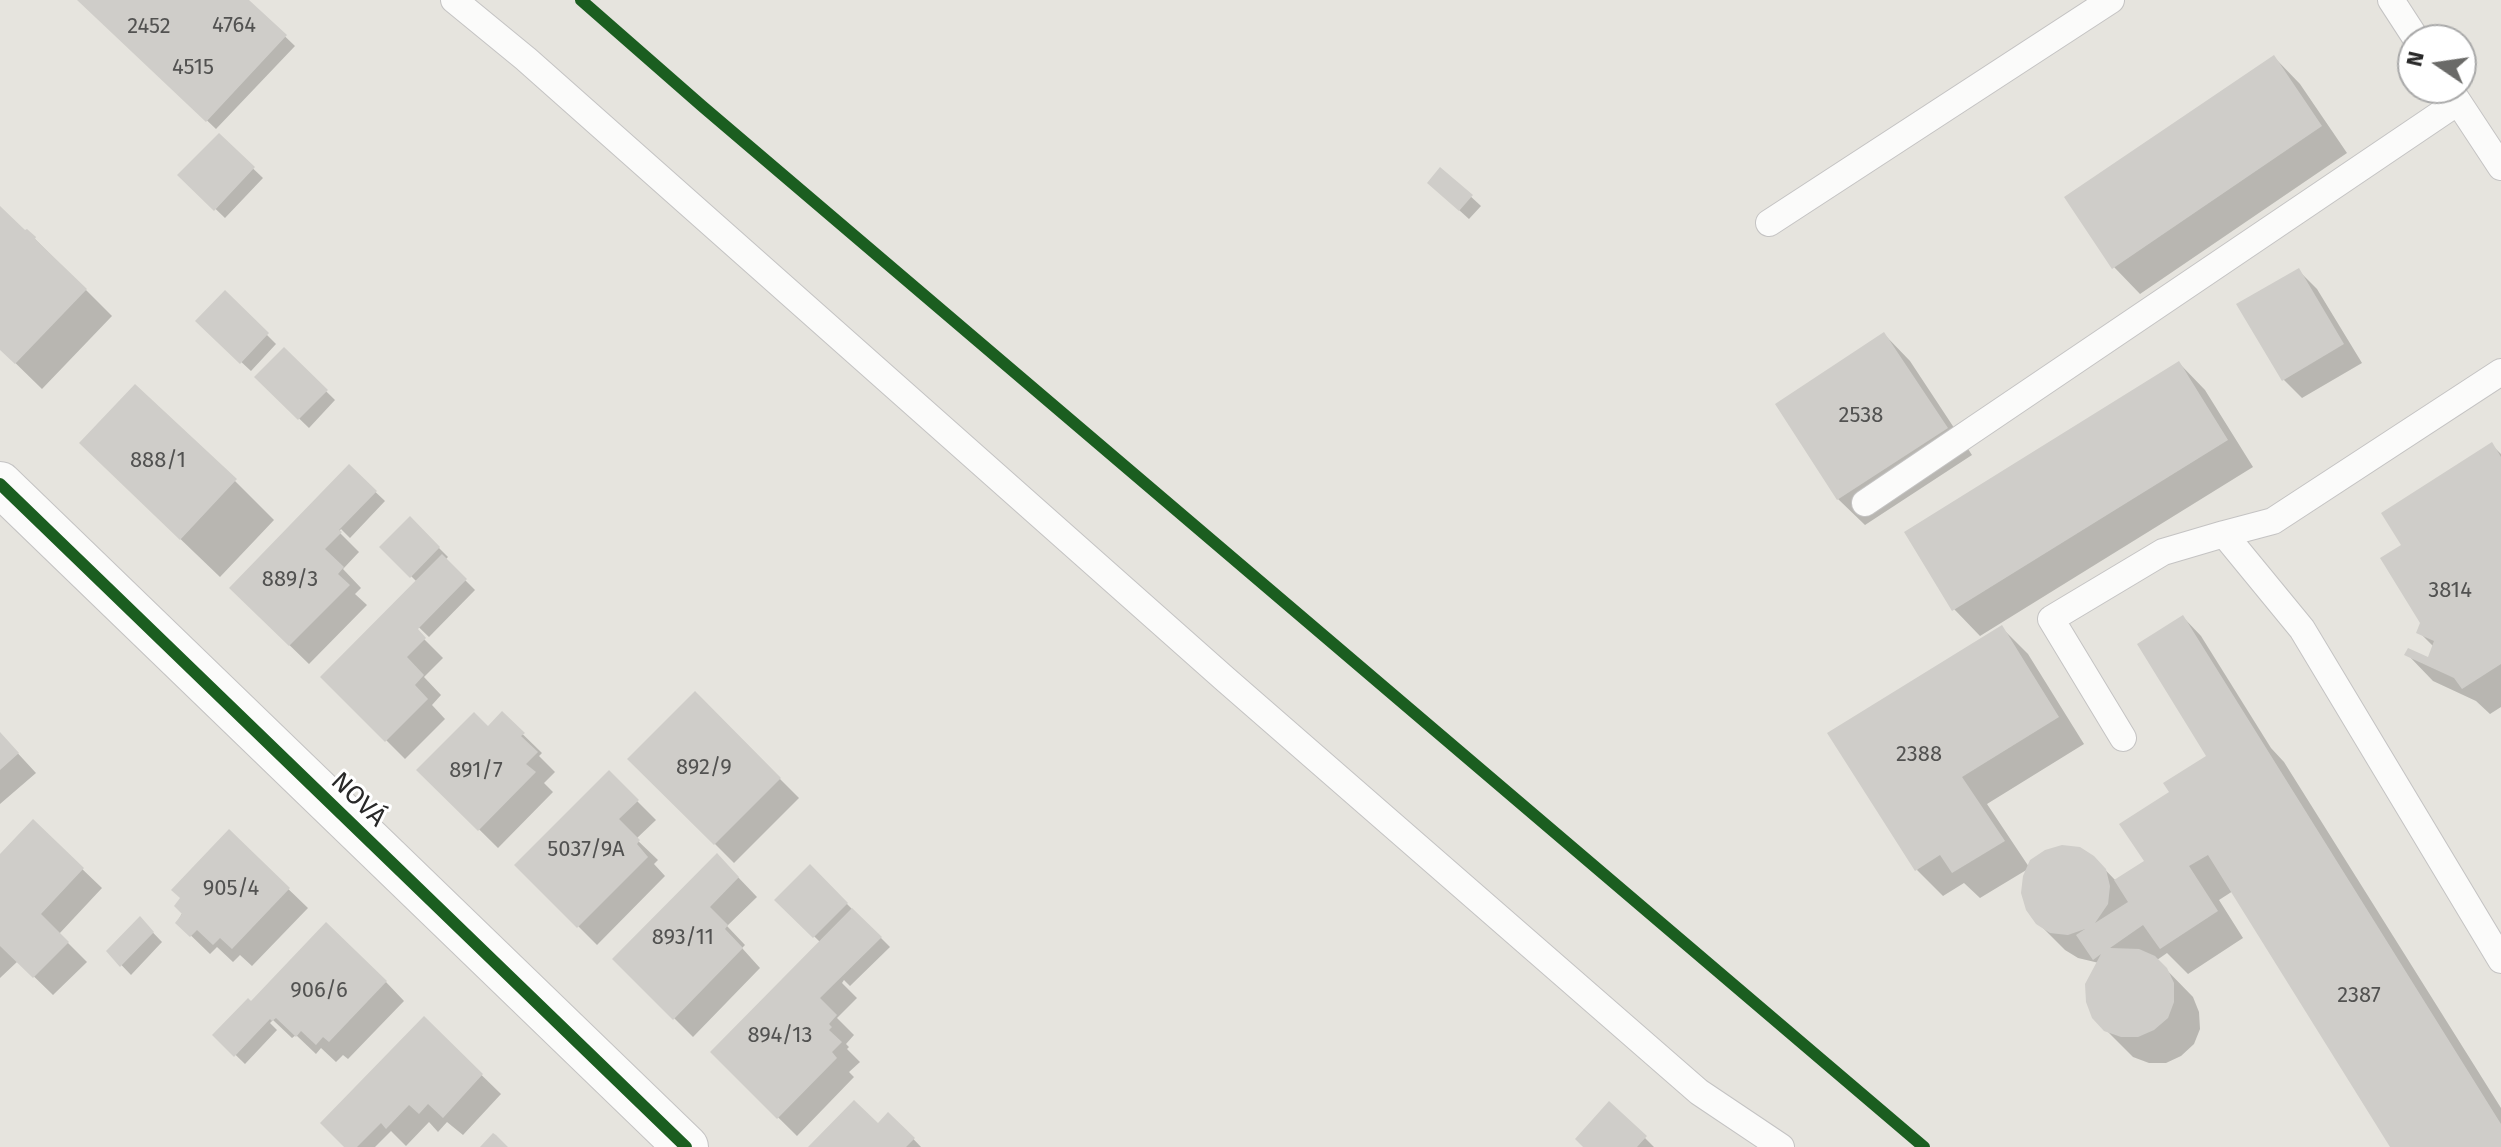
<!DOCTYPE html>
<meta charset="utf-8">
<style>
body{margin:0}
#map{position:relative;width:2501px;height:1147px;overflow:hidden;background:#e6e4de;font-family:"Fira Sans",sans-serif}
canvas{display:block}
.north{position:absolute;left:2397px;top:24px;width:80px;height:80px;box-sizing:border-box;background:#fff;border:2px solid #a9a9a9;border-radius:50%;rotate:283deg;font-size:22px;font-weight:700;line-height:32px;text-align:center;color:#282828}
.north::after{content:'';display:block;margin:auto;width:28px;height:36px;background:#6a6a68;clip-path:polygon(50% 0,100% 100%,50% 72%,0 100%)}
</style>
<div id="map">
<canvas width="2501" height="1147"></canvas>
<div class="north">N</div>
</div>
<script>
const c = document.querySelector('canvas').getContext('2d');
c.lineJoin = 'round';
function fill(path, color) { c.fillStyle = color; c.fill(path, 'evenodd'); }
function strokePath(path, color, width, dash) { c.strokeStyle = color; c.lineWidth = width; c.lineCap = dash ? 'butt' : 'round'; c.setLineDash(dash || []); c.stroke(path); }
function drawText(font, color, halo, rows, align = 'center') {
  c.font = font + ' "Fira Sans",sans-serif'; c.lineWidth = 6; c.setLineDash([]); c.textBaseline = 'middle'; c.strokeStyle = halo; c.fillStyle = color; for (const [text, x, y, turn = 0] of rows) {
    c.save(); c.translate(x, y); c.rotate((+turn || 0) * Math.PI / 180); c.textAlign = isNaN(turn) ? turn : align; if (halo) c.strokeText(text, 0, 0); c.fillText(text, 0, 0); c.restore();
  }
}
fill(new Path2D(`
 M 80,0 L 247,0 L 295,46 L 216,129 Z
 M 2274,57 L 2300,84 L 2347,153 L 2140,294 L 2114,267 Z
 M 219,136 L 263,178 L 225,218 L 180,175 Z
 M 1441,169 L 1481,206 L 1469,219 L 1439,192 Z
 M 0,209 L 35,239 L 112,316 L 42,389 L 0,348 Z
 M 2298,270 L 2317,289 L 2362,363 L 2302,398 L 2284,380 Z
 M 225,293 L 276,344 L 251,371 L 197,321 Z
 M 1884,334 L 1910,361 L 1972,455 L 1865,525 L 1838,499 Z
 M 284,350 L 335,400 L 309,428 L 256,377 Z
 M 2179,363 L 2205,390 L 2253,467 L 1980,636 L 1954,609 Z
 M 2492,445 L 2501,454 L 2501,707 L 2490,714 L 2476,701 L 2433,681 L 2407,654 L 2429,660 L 2434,647 L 2419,632 L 2422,623 L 2404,546 Z
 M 349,467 L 385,501 L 350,538 L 341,529 L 339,532 L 359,552 L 343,569 L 361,588 L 355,594 L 367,605 L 309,664 L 250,607 Z
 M 235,481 L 274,520 L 220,577 L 121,482 Z
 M 410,519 L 448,557 L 445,560 L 475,590 L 429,637 L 401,610 L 398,613 L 443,658 L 424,677 L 441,695 L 432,705 L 445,719 L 405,759 L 323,677 L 417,582 L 382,547 Z
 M 2183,617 L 2201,636 L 2271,748 L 2284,762 L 2501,1108 L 2501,1147 L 2392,1147 L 2233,891 L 2219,900 L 2243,938 L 2188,974 L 2167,953 L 2157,960 L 2193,997 L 2199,1012 L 2200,1029 L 2194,1044 L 2181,1056 L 2166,1063 L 2149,1063 L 2133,1057 L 2093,1017 L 2099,963 L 2078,958 L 2065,950 L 2037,922 L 2028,869 L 1980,898 L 1964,883 L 1943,896 L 1917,870 L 2002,628 L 2028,654 L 2084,744 L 1987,804 L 2029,867 L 2093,857 L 2116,881 L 2146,861 L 2172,793 L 2209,756 Z
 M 695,694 L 799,798 L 734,863 L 630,759 Z
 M 502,714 L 542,753 L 539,756 L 555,772 L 544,783 L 553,792 L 498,848 L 419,770 L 488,728 Z
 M 0,734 L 36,773 L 0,804 Z
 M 609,773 L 656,820 L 636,839 L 658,860 L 654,864 L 665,876 L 597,945 L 517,865 Z
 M 33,822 L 102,888 L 59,934 L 87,962 L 53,995 L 18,961 L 0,978 L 0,856 Z
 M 229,832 L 308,908 L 252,966 L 240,955 L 233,962 L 217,947 L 210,954 L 177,922 Z
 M 810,867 L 890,947 L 850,986 L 844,980 L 842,983 L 857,998 L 837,1018 L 854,1035 L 846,1044 L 849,1047 L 847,1049 L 860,1062 L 849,1072 L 854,1077 L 797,1136 L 712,1052 L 820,942 L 777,900 Z
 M 736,875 L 757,897 L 727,926 L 745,945 L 742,948 L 760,968 L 693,1037 L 615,959 Z
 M 140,919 L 162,942 L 131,975 L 108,951 Z
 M 386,982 L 404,1001 L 348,1059 L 343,1055 L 336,1062 L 321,1048 L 316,1054 L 296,1035 L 292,1038 L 273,1020 L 270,1023 L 277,1030 L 245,1064 L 215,1035 Z
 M 424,1019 L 501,1094 L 463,1135 L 447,1122 L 438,1132 L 429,1122 L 406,1146 L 391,1131 L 375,1147 L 347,1147 Z
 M 878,1126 L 901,1126 L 921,1147 L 811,1147 Z
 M 1645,1138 L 1654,1147 L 1586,1147 Z`), '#0003');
fill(new Path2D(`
 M 77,0 L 249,0 L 287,35 L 206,122 Z
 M 2274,55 L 2322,126 L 2112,269 L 2064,197 Z
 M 219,133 L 255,167 L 214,211 L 177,175 Z
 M 1440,167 L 1473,195 L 1459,211 L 1427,183 Z
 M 0,206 L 25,230 L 27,229 L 36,237 L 35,239 L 87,289 L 15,364 L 0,350 Z
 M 2299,268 L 2344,344 L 2282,381 L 2236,304 Z
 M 225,290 L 269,333 L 240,364 L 195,321 Z
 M 1884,332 L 1948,428 L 1837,500 L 1775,404 Z
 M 284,347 L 328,390 L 298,420 L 254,377 Z
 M 2179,361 L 2228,440 L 1952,611 L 1904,532 Z
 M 135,384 L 237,479 L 180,540 L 79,443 Z
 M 2492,442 L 2501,457 L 2501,664 L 2462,689 L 2454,678 L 2404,655 L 2408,648 L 2428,657 L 2434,641 L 2416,633 L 2420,623 L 2380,558 L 2401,545 L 2381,513 Z
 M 349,464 L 377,491 L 339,530 L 342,532 L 325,549 L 344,567 L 338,574 L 350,585 L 289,646 L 229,588 Z
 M 410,516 L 440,547 L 410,578 L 379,547 Z
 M 442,554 L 467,579 L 418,629 L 426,638 L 407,657 L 424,675 L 415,685 L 428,699 L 385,742 L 320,677 Z
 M 2183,615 L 2501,1124 L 2501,1147 L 2390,1147 L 2208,855 L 2189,866 L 2218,911 L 2160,949 L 2143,925 L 2110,948 L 2139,949 L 2155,956 L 2167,968 L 2174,983 L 2174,1002 L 2168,1018 L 2154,1030 L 2138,1037 L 2121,1037 L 2104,1031 L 2092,1018 L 2086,1002 L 2085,984 L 2101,954 L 2093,960 L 2076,935 L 2085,929 L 2068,935 L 2050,933 L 2036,924 L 2026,910 L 2021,893 L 2023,876 L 2030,860 L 2045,850 L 2062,845 L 2080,847 L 2094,856 L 2106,869 L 2110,886 L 2108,904 L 2095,923 L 2128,902 L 2114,880 L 2144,861 L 2119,824 L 2169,792 L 2163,783 L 2206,756 L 2137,644 Z
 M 2002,625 L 2059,717 L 1962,777 L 2005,841 L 1952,873 L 1940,855 L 1915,871 L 1827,733 Z
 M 695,691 L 781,778 L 714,845 L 627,759 Z
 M 502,711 L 525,733 L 521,736 L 538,752 L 526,764 L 536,772 L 478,831 L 416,770 L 474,712 L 488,726 Z
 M 0,732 L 19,753 L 0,770 Z
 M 609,770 L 639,800 L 619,819 L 640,840 L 637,844 L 648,857 L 577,928 L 514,865 Z
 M 33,819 L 84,868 L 41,914 L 69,942 L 33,978 L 0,946 L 0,854 Z
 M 229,829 L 290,888 L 232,949 L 220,938 L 213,945 L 197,930 L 190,937 L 175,923 L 182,914 L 174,906 L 180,898 L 171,890 Z
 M 717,853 L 739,877 L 710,907 L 728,925 L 725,929 L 743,948 L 673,1020 L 612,959 Z
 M 810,864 L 848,903 L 813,938 L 774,900 Z
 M 852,908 L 882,937 L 820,998 L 837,1015 L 829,1024 L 832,1027 L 829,1030 L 842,1042 L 832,1052 L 837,1058 L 777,1119 L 710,1052 Z
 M 140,916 L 154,932 L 120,967 L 106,951 Z
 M 326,922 L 387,981 L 329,1042 L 323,1037 L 316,1045 L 301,1031 L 296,1037 L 276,1018 L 272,1021 L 270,1019 L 234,1057 L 212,1035 L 248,998 L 251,1001 Z
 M 424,1016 L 483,1074 L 443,1118 L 428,1104 L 419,1114 L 409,1105 L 386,1129 L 381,1123 L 357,1147 L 344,1147 L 320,1123 Z
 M 854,1100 L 878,1123 L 888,1112 L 915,1138 L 906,1147 L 808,1147 Z
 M 1609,1101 L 1647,1136 L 1637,1147 L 1583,1147 L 1575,1139 Z
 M 493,1133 L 496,1135 L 508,1147 L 480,1147 Z`), '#cfcdc9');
const lane = new Path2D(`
 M 454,0 L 526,59 L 1225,679 L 1699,1092 L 1781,1147
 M 2391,0 L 2417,40
 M 2449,88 L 2501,167
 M 1769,223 L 2111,0
 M 1865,503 L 2458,102
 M 2224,534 L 2273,521 L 2501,372
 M 2123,738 L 2051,619 L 2163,552 L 2224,534 L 2302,629 L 2501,960`);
const street = new Path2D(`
 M 0,484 L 686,1147`);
strokePath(lane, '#c4c3c3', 28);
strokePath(street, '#c4c3c3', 46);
strokePath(lane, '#fbfbfa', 26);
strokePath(street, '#fbfbfa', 44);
strokePath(new Path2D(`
 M 581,0 L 702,106 L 1924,1147
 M 0,484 L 686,1147`), '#1b5e20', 12);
drawText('22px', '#525251', null, [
 ["4764",234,26],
 ["2452",149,27],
 ["4515",193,68],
 ["2538",1861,416],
 ["888/1",158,461],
 ["889/3",290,580],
 ["3814",2450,591],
 ["2388",1919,755],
 ["892/9",704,768],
 ["891/7",476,771],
 ["5037/9A",586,850],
 ["905/4",231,889],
 ["893/11",683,938],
 ["906/6",319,991],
 ["2387",2359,996],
 ["894/13",780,1036]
]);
drawText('26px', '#282828', '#fff', [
 ["NOVÁ",358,800,44]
]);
</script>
